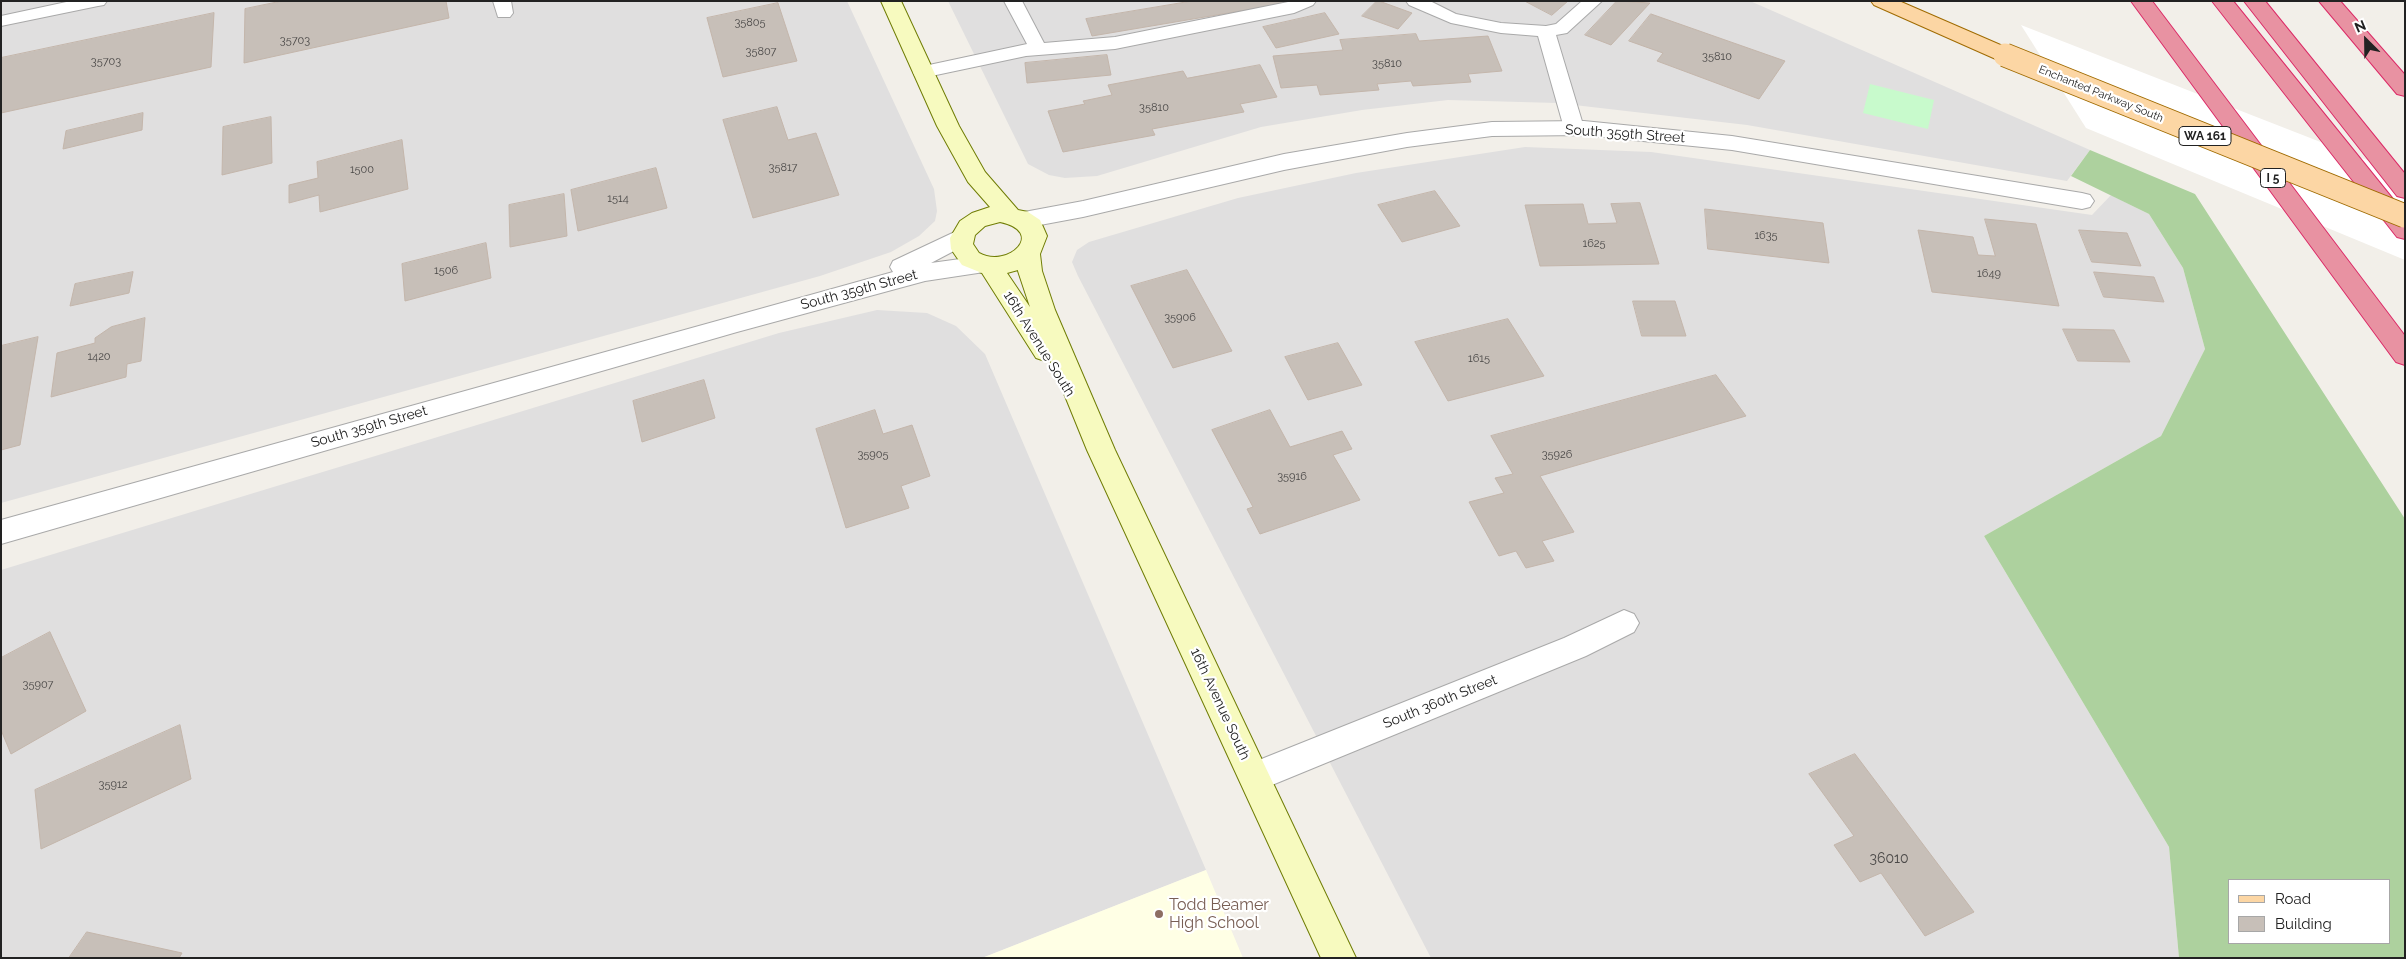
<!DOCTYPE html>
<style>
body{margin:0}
#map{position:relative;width:2406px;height:959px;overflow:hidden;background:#f2efe9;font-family:Raleway,sans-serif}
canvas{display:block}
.frame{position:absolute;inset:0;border:2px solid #222;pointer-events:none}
.legend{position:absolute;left:2228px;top:879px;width:162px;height:65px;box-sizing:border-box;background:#fff;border:1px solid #a7a7a7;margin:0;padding:6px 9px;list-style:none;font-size:15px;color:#222}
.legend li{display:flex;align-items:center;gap:10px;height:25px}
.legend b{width:25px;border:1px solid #a7a7a7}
.north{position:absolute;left:2341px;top:15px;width:50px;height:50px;-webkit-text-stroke:4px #fff;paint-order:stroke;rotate:337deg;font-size:14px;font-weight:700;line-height:20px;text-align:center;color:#222}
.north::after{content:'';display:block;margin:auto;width:18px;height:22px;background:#222;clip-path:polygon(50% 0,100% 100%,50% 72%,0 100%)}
</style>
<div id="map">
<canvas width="2406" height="959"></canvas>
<div class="frame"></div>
<ul class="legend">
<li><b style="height:6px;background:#fcd6a4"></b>Road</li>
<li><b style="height:14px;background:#c7bfb8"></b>Building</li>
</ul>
<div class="north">N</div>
</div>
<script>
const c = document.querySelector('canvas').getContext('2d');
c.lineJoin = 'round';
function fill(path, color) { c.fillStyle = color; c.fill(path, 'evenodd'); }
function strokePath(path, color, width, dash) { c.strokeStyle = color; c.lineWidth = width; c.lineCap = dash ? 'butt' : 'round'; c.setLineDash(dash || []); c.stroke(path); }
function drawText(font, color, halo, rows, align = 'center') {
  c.font = font + ' Raleway,sans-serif'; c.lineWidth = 4.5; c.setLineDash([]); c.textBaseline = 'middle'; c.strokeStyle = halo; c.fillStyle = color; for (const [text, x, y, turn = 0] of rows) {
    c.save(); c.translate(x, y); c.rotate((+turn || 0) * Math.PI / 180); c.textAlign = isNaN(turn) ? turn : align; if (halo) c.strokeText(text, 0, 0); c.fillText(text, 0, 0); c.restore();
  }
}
fill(new Path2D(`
 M 1,1 L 847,1 L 934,189 L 937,211 L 935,221 L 919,236 L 891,252 L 820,276 L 1,503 Z
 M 948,1 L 1750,1 L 2090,150 L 2067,181 L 1747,125 L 1557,103 L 1448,100 L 1362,110 L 1261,127 L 1097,176 L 1065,178 L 1049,175 L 1028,164 Z
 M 1525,147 L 1651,152 L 2092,215 L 2111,195 L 2149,214 L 2183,268 L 2205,349 L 2161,436 L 1984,536 L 2169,847 L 2179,958 L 1431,958 L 1078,276 L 1072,262 L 1077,250 L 1089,242 L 1238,198 L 1356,173 Z
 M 877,310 L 927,313 L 956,326 L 985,354 L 1206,870 L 982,958 L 1,958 L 1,570 L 779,333 Z`), '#e0dfdf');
fill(new Path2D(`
 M 1206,870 L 1243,958 L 982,958 Z`), '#ffffe5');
fill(new Path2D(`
 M 2090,150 L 2195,194 L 2405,519 L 2405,958 L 2179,958 L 2169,847 L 1984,536 L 2161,436 L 2205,349 L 2183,268 L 2149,214 L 2071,176 ZM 2230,880 L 2390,880 L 2390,943 L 2230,943 Z`), '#add19e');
fill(new Path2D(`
 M 1870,84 L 1934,100 L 1928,129 L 1863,113 Z`), '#c8facc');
fill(new Path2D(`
 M 2021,25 L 2405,175 L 2405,260 L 2086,128 Z`), '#fff');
const building = new Path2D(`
 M 282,1 L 446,1 L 449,18 L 244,63 L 245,9 Z
 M 1192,1 L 1280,1 L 1282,4 L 1092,36 L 1086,19 Z
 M 1377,1 L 1379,1 L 1412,13 L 1398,29 L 1362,16 Z
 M 1525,1 L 1568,1 L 1552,15 Z
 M 1617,1 L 1650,3 L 1611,45 L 1585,35 Z
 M 778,3 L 797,61 L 723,77 L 707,18 Z
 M 214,13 L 211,67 L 1,113 L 1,58 Z
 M 1325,13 L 1339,34 L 1276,48 L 1263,27 Z
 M 1651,14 L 1785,61 L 1759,99 L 1657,61 L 1663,53 L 1629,41 Z
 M 1416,34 L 1419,41 L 1488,36 L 1502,71 L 1468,74 L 1471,82 L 1413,86 L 1411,81 L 1377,84 L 1379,90 L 1320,95 L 1317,85 L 1281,88 L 1273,56 L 1343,50 L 1340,40 Z
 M 1107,55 L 1111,75 L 1027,83 L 1025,63 Z
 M 1260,65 L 1277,97 L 1240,104 L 1244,112 L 1152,129 L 1155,135 L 1063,152 L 1048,111 L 1085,104 L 1083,101 L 1112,95 L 1108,85 L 1183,71 L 1187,78 Z
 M 777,107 L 788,140 L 816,133 L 839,195 L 753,218 L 723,120 Z
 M 143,113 L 142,130 L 63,149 L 66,131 Z
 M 271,117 L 272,163 L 222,175 L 223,127 Z
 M 402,140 L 408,189 L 320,212 L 319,195 L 289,203 L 289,185 L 318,178 L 317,162 Z
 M 656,168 L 667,208 L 578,231 L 571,190 Z
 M 1435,191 L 1460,226 L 1402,242 L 1378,205 Z
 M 564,194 L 567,236 L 510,247 L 509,205 Z
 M 1640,203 L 1659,264 L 1540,266 L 1525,205 L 1583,204 L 1588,224 L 1617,223 L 1611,204 Z
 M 1705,209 L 1823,223 L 1829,263 L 1708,249 Z
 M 1985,219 L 2036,224 L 2059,306 L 1932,292 L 1918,230 L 1973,237 L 1978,255 L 1995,256 Z
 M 2079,230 L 2127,233 L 2141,266 L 2092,262 Z
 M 486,243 L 491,278 L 405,301 L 402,264 Z
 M 1187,270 L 1232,351 L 1173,368 L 1131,286 Z
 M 133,272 L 129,293 L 70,306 L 75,284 Z
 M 2094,272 L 2154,277 L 2164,302 L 2104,297 Z
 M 1633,301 L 1675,301 L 1686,336 L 1642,336 Z
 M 145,318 L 141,361 L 127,364 L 126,377 L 51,397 L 57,353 L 95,343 L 95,338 L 111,327 Z
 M 1508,319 L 1544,376 L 1448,401 L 1415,342 Z
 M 2063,329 L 2114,330 L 2130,362 L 2078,361 Z
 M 38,337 L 20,445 L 1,450 L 1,346 Z
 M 1338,343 L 1362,385 L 1308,400 L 1285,357 Z
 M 1716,375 L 1746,416 L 1540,476 L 1574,532 L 1542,541 L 1554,561 L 1526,568 L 1516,551 L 1499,556 L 1469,502 L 1504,493 L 1495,478 L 1513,474 L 1491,436 Z
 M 704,380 L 715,418 L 642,442 L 633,401 Z
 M 875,410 L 883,434 L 912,425 L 930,476 L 901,486 L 909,508 L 846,528 L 816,429 Z
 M 1270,410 L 1290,447 L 1342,431 L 1352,449 L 1333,455 L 1360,500 L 1260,534 L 1247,509 L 1253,507 L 1212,430 Z
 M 50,632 L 86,711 L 11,754 L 1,730 L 1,658 Z
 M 180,725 L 191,779 L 41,849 L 35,790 Z
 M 1855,754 L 1974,912 L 1925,936 L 1881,873 L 1860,882 L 1834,845 L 1854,836 L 1809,774 Z
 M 87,932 L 182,953 L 179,958 L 69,958 Z`);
fill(building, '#c7bfb8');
strokePath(building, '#c4b6ab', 1);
const lane = new Path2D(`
 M 71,1 L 107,1 L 104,5 L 98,6 L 1,26 L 1,16 Z
 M 493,1 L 511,1 L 513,13 L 510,17 L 498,17 Z
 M 1004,1 L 1022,1 L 1044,43 L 1115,37 L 1293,1 L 1316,1 L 1313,5 L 1294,13 L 1115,49 L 1026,56 L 922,78 L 915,76 L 913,72 L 915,68 L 1027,44 Z
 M 1406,1 L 1430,1 L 1456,14 L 1501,23 L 1546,26 L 1556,24 L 1582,1 L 1602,1 L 1567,33 L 1556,35 L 1584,128 L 1581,132 L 1574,134 L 1567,132 L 1564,128 L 1538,36 L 1501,33 L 1451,23 L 1409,5 Z`);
const street = new Path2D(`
 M 1584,121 L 1732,136 L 2082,193 L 2090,195 L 2094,201 L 2090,207 L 2082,209 L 1732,150 L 1584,135 L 1492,136 L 1407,147 L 1284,170 L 1083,217 L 1024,228 L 1016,226 L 1012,220 L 1016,214 L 1024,212 L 1083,201 L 1284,154 L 1407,133 L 1492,122 Z
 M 961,229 L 969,231 L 973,237 L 969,243 L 931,263 L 982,256 L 991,259 L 994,265 L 991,271 L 925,281 L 737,332 L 1,544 L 1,520 L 893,272 L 890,267 L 893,261 Z
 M 1624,610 L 1634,614 L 1639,623 L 1634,632 L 1586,656 L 1255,792 L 1244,788 L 1239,777 L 1244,766 L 1564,638 Z`);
const secondary = new Path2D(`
 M 881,1 L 901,1 L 959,126 L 985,172 L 1018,210 L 1028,212 L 1040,220 L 1047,236 L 1040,254 L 1042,271 L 1055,310 L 1115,450 L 1356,958 L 1321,958 L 1087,450 L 1050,359 L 1045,361 L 1036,358 L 982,273 L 962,265 L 951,249 L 950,238 L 960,221 L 972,213 L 990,207 L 968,182 L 937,126 ZM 1000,222 C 1047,232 1008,269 979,253 L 973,244 L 975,235 L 985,226 ZM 1018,270 L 1018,271 L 1030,307 L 1007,273 Z`);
const primary = new Path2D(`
 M 1871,1 L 1899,1 L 2012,50 L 2016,55 L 2012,60 L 2005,62 L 1998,60 L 1874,5 Z`);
const highway = new Path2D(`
 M 2131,1 L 2152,1 L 2405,336 L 2405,365 L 2396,362 Z
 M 2212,1 L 2233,1 L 2405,214 L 2405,239 L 2397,237 Z
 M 2244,1 L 2265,1 L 2405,174 L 2405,198 L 2397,196 Z
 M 2319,1 L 2340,1 L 2405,75 L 2405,96 L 2397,94 Z`);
strokePath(lane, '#a9a9a9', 2);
strokePath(street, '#a9a9a9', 2);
strokePath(secondary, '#707d05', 2);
strokePath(primary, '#a06b00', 2);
strokePath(highway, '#dc2a67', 2);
fill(lane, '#fff');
fill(street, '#fff');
fill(secondary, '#f7fabf');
fill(primary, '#fcd6a4');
fill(highway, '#e892a2');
const primaryBridge = new Path2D(`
 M 2005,55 L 2405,216`);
strokePath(primaryBridge, '#a06b00', 25, []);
strokePath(primaryBridge, '#fcd6a4', 23);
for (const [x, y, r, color] of [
 [1159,914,5,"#8d6e63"]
]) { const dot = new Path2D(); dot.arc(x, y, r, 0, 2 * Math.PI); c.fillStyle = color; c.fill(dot); strokePath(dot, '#fff', 2); }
drawText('11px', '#4b4948', null, [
 ["35805",750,23],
 ["35703",295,41],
 ["35807",761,52],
 ["35810",1717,57],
 ["35703",106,62],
 ["35810",1387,64],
 ["35810",1154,108],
 ["35817",783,168],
 ["1500",362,170],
 ["1514",618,199],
 ["1635",1766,236],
 ["1625",1594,244],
 ["1506",446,271],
 ["1649",1989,274],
 ["35906",1180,318],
 ["1420",99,357],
 ["1615",1479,359],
 ["35905",873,455],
 ["35926",1557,455],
 ["35916",1292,477],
 ["35907",38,685],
 ["35912",113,785]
]);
drawText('11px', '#222', '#fff', [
 ["Enchanted Parkway South",2101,94,22]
]);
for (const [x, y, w] of [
 [2205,136,52],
 [2273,178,25]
]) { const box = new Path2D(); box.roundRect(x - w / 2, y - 9.5, w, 19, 4); c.fillStyle = '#fff'; c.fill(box); strokePath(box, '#222', 1); }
drawText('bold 12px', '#222', null, [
 ["WA 161",2205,136],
 ["I 5",2273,178]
]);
drawText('14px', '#222', '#fff', [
 ["South 359th Street",1625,134,4],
 ["South 359th Street",859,290,-15],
 ["16th Avenue South",1039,344,58],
 ["South 359th Street",369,427,-16],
 ["South 360th Street",1440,702,-22],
 ["16th Avenue South",1220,704,65]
]);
drawText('14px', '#4b4948', null, [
 ["36010",1889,859]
]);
drawText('16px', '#785e54', '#fff', [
 ["Todd Beamer",1169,905],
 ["High School",1169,923]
], 'left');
</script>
